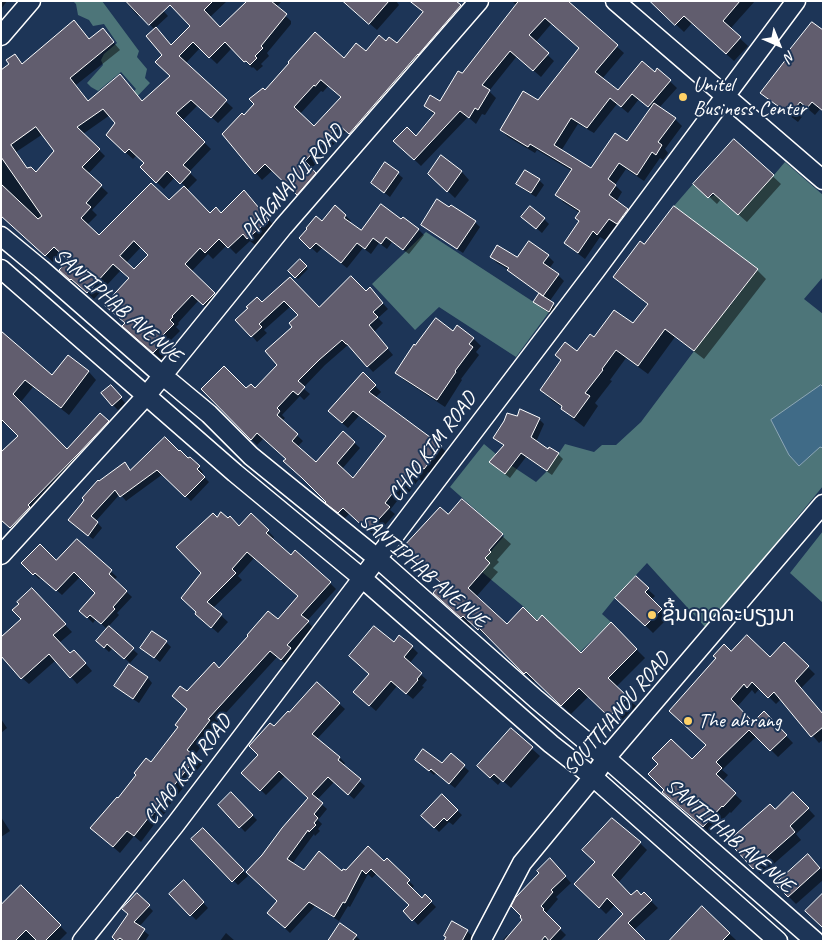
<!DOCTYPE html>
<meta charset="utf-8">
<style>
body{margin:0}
#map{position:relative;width:824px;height:942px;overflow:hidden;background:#1d3557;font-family:Caveat,sans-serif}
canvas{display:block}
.frame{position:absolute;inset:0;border:2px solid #fff;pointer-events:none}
.north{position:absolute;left:754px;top:20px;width:50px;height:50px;-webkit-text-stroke:4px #1d3557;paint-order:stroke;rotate:136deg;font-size:14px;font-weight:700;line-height:20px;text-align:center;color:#fff}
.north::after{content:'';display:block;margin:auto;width:18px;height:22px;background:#fff;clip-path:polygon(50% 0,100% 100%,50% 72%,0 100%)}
</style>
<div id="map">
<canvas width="824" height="942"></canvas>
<div class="frame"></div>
<div class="north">N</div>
</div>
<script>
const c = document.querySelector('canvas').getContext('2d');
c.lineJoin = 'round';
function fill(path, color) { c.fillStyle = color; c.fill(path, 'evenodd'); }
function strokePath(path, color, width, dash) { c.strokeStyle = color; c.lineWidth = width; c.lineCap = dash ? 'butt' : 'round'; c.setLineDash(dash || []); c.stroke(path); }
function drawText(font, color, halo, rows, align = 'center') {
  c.font = font + ' Caveat,"Noto Sans Lao",sans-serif'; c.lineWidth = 4; c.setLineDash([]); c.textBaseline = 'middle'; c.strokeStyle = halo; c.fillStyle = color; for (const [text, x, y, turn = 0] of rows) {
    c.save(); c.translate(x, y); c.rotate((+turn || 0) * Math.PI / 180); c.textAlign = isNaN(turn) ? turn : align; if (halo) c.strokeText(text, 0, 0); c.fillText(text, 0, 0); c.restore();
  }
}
fill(new Path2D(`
 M 73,1 L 102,1 L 139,51 L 137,57 L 147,69 L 145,78 L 150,83 L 131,103 L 127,99 L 136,89 L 121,72 L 98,91 L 91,87 L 87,83 L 103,65 L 101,60 L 104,54 L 117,43 L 104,24 L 93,26 L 89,20 L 78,15 L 76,4 Z
 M 785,162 L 823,195 L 823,277 L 804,299 L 823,314 L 823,386 L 821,385 L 800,465 L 820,446 L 823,448 L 823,486 L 706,628 L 647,563 L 615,598 L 602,614 L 611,622 L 580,652 L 543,616 L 536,620 L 524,607 L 482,572 L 490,563 L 485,558 L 504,536 L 503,534 L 450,487 L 484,444 L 496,454 L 490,462 L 504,474 L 512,466 L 536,482 L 547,471 L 565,444 L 594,452 L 602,445 L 616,445 L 641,422 L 727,307 L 730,306 L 758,269 L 674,206 L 693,184 L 708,198 L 715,195 L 738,215 L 774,175 Z
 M 426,232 L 549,312 L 516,357 L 439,307 L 415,330 L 372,284 Z
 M 823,531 L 823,603 L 790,573 Z`), '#4d7579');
const water = new Path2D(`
 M 821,385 L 823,387 L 823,448 L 820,447 L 799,466 L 789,455 L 771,420 Z`);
fill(water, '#406b87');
strokePath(water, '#8ca6b7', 1);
fill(new Path2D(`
 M 1,1 L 7,1 L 1,9 Z
 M 125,1 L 154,1 L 168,16 L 155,28 L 172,46 L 192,26 L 171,1 L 227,1 L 209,18 L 220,28 L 246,3 L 245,1 L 282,1 L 276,7 L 291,21 L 291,24 L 267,53 L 269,56 L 261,64 L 263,66 L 257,71 L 253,67 L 252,68 L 232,48 L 217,64 L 200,48 L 185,64 L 233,108 L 218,123 L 198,105 L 182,121 L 211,149 L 189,172 L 197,180 L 186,191 L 210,214 L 221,214 L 251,198 L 275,227 L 255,245 L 250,241 L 236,254 L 227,245 L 213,259 L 208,254 L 191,272 L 220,301 L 210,311 L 199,300 L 178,323 L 179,324 L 176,327 L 180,331 L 163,348 L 167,352 L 161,359 L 131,333 L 126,323 L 130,278 L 121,270 L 94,299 L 79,285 L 78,286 L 67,277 L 69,260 L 61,253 L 53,262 L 1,215 L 1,72 L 11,65 L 15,55 L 23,64 L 90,41 L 109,37 L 120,50 L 76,85 L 89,102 L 143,102 L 171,76 L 155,30 L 140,14 L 138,16 ZM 110,115 L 117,123 L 114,142 L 133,159 L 137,155 L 145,163 L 148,174 L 164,189 L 175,177 L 185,186 L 169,202 L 99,236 L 87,225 L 97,215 L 92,210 L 108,193 L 88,174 L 105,156 L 83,134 ZM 43,134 L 56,151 L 36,173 L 28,169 L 16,152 ZM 141,247 L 149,255 L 134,271 L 126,263 Z
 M 344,1 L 396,1 L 399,5 L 377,30 Z
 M 410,1 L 454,1 L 467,13 L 357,140 L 346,131 L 311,169 L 322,180 L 304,201 L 273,170 L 262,180 L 256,173 L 244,117 L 265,91 L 366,53 L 386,43 L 397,45 L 424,13 ZM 328,86 L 342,98 L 315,127 L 300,114 L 321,91 L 323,92 Z
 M 514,1 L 572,1 L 569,4 L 624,53 L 602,79 L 618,91 L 655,73 L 658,70 L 677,88 L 659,108 L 675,119 L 682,126 L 665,149 L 668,153 L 663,160 L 660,158 L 644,181 L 626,169 L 615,185 L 622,192 L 616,202 L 627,210 L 634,216 L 624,230 L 616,225 L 605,240 L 600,237 L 585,259 L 572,249 L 565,243 L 580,221 L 580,213 L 563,202 L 557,195 L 572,171 L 537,150 L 535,153 L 508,137 L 501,130 L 538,101 L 580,48 L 552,23 L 535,43 L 554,61 L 541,77 L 517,56 L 489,91 L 496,98 L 485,115 L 482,114 L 476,124 L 468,117 L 421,166 L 395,141 L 416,138 L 435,115 L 425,106 L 440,102 L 517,6 L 513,2 ZM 639,99 L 651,109 L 627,143 L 591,170 L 561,151 L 578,124 L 594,133 L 617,104 L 628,113 Z
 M 651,1 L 755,1 L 730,29 L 748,46 L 734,61 L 692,23 L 684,32 Z
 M 823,32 L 823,111 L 820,109 L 815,115 L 808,109 L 798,122 L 769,100 L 762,93 Z
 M 735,141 L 781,184 L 747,222 L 721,199 L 717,204 L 703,191 Z
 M 442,157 L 462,172 L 469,180 L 455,198 L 437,181 Z
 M 386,164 L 403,178 L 390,197 L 372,183 Z
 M 539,180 L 544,185 L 536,197 L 523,189 L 518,184 Z
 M 451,206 L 475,222 L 480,227 L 463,253 L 427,229 L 422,225 L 449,209 Z
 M 346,216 L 351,221 L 349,223 L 361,232 L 418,229 L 424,235 L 409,254 L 392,242 L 387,249 L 379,243 L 371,254 L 363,248 L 347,268 L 322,248 L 317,253 L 301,238 L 322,222 Z
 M 544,219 L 549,224 L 542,233 L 528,221 Z
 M 644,246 L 757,270 L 766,279 L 704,359 L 675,337 L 648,374 L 626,358 L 610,380 L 612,381 L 595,403 L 598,406 L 584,427 L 572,418 L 563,408 L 551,400 L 542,390 L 578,353 L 595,339 L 633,325 L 649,305 L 624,286 L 614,277 Z
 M 548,256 L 554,262 L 549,269 L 558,275 L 564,281 L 549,302 L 559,310 L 555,317 L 540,307 L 535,302 L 540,294 L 515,276 L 509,270 L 497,263 L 491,257 L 517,258 Z
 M 300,261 L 308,269 L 298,279 L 289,271 Z
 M 290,279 L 319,308 L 366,292 L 375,295 L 388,309 L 378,318 L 383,323 L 374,332 L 393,355 L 373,372 L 348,345 L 325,365 L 303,388 L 310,394 L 304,400 L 300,396 L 282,415 L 285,418 L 282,421 L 303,441 L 297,447 L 316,464 L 343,432 L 360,448 L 342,469 L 353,480 L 387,437 L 359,416 L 348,428 L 335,417 L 363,374 L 381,392 L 375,398 L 441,447 L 447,453 L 431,474 L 428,472 L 422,481 L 419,479 L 408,494 L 405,491 L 390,510 L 395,514 L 375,536 L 350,513 L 345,518 L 333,508 L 287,459 L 264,438 L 257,445 L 203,389 L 255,390 L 279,365 L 299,315 L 291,306 L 264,330 L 267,333 L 257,342 L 252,336 L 262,304 Z
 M 458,327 L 474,339 L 481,346 L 476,352 L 479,355 L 461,379 L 462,380 L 445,407 L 404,380 L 397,373 L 453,333 Z
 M 1,333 L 53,376 L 68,357 L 89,372 L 96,380 L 69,415 L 33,387 L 20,403 L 67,450 L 100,414 L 116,429 L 19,535 L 1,519 L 19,436 L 5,421 L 1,425 Z
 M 116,392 L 125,403 L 118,410 L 113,405 Z
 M 517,418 L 539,419 L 544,424 L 536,442 L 548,450 L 558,454 L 563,459 L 552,475 L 526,457 L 510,478 L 496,467 L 505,446 L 495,438 Z
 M 190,458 L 203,472 L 201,474 L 209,482 L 191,501 L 163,474 L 126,501 L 120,494 L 96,521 L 102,528 L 93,539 L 75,525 L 129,469 L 131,471 L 188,460 Z
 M 462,500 L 511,544 L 497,560 L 499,562 L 493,568 L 498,572 L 476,597 L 507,626 L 537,622 L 581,655 L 611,624 L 645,658 L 616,687 L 636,706 L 618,724 L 589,696 L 571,714 L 535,680 L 534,682 L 488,636 L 487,637 L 472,623 L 470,626 L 443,601 L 443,584 L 449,516 Z
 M 217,519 L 239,528 L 268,531 L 274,537 L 272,540 L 291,557 L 330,583 L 336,589 L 307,621 L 314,629 L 293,652 L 296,655 L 288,666 L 277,657 L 214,726 L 216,728 L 194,756 L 202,764 L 168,807 L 169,808 L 157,823 L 156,822 L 141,842 L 134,836 L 120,853 L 98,834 L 119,800 L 151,763 L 179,727 L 188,710 L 187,693 L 219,669 L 278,621 L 300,596 L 254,558 L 238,576 L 242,580 L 213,608 L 228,622 L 218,633 L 203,620 L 202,573 Z
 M 77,540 L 117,577 L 114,580 L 132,597 L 117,613 L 119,615 L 108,627 L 138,654 L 130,663 L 113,648 L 109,652 L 97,641 L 108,630 L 96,619 L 93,623 L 81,611 L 97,593 L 81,576 L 62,595 L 42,577 L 39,579 L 23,563 L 56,561 Z
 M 636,578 L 655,596 L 651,600 L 669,617 L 653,633 L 617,598 Z
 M 32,590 L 72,632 L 59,643 L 71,655 L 81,658 L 92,671 L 77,684 L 56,660 L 29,684 L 22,678 L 23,620 Z
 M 166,642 L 171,647 L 160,662 L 142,648 Z
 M 394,644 L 412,647 L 418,653 L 409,664 L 427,680 L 422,686 L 424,687 L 413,699 L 397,686 L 376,711 L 361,698 Z
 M 784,644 L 815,674 L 801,688 L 823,714 L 823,740 L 819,743 L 781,699 L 776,704 L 760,688 L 755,694 L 752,690 L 737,707 L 753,723 L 764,713 L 793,743 L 778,757 L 757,736 L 722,770 L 728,775 L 722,782 L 742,801 L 731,813 L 730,812 L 710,833 L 671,798 L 692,761 L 707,745 L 731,653 L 770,659 Z
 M 130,666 L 148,678 L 152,683 L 139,703 L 121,691 L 116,686 Z
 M 317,684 L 345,709 L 317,739 L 340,758 L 345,763 L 343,766 L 365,786 L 354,799 L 334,782 L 317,800 L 327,809 L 318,820 L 322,824 L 318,829 L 320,831 L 315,836 L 314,834 L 292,864 L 304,871 L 342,873 L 384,863 L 387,860 L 414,886 L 411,889 L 422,899 L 425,896 L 436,907 L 418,925 L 405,911 L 411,905 L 377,873 L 372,878 L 368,874 L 350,907 L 348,906 L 339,921 L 315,906 L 290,933 L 274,918 L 279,901 L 253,878 L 310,798 L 285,776 L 266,795 L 243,773 L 260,755 L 274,728 Z
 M 1,719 L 7,728 L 1,733 Z
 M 511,730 L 540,756 L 511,788 L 502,780 L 498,785 L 486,774 Z
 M 451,755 L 469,771 L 455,788 L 436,773 L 434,775 L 416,760 L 442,765 Z
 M 231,794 L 257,820 L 245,832 L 220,805 Z
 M 442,796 L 462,815 L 453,825 L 449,822 L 439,832 L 423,816 Z
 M 800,800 L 815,816 L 796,834 L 801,840 L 761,875 L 730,841 L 775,810 Z
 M 1,817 L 10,831 L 1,837 Z
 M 203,829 L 248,876 L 238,885 L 217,864 Z
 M 640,843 L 647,850 L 618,883 L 632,897 L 641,896 L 644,894 L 658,908 L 634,930 L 605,941 L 624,914 L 615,905 L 606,914 L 576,884 Z
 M 550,860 L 571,883 L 556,897 L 558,899 L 546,913 L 549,916 L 548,917 L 566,935 L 560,941 L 502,941 L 507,935 L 509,937 L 524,920 L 541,873 Z
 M 816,863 L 823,871 L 823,880 L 796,904 L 788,896 Z
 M 184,882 L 208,908 L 196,920 L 171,894 Z
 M 21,887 L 67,933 L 59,941 L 1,941 Z
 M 137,895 L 153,911 L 139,927 L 149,935 L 145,941 L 117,941 L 113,937 L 129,915 Z
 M 702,908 L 736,940 L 671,941 Z
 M 467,931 L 472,936 L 470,941 L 445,941 Z
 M 226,933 L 235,941 L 220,941 Z
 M 356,936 L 361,941 L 329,941 Z`), '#0007');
const building = new Path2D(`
 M 126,1 L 213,1 L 204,10 L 220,27 L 247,1 L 271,1 L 287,14 L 261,46 L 263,48 L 255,56 L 257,58 L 250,65 L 246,61 L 244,62 L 225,42 L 209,58 L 193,42 L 179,56 L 227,100 L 211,118 L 191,100 L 176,113 L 205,142 L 183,165 L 191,172 L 180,184 L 167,171 L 156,183 L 140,167 L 144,163 L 129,149 L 125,153 L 106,135 L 115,123 L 103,109 L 77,127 L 100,149 L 82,167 L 102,185 L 86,203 L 91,207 L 81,218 L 99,235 L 151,183 L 169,200 L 184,186 L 210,213 L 216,207 L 221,213 L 244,190 L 269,220 L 247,239 L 243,234 L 228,248 L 219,239 L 205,253 L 200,248 L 185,264 L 215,293 L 203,305 L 192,295 L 172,316 L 173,317 L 170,320 L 174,324 L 157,341 L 161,345 L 153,353 L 122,326 L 125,323 L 104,305 L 129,278 L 113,264 L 87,293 L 71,279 L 70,280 L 59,270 L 68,260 L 54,247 L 45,256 L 1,216 L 1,184 L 38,219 L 42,216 L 1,157 L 1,70 L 9,64 L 6,60 L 15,54 L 22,64 L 74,20 L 89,39 L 103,28 L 114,42 L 70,78 L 88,101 L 120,74 L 142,101 L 170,76 L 155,62 L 162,55 L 146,36 L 156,27 L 171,45 L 190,26 L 170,5 L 149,25 ZM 36,127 L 54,151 L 36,172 L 31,167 L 27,168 L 11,145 ZM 134,241 L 148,255 L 134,269 L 120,256 Z
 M 343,1 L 389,1 L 369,24 Z
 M 410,1 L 456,1 L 461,5 L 418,55 L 418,54 L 349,134 L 339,125 L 305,161 L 316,173 L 297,195 L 265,164 L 255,174 L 222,134 L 242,113 L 244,115 L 254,104 L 249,99 L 263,88 L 265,90 L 289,63 L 288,62 L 315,32 L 344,58 L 356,43 L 366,51 L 379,35 L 386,41 L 389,37 L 397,43 L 423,12 ZM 321,80 L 341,97 L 314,126 L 294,107 L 314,85 L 315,86 Z
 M 519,1 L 568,1 L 618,45 L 595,72 L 618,90 L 642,61 L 655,72 L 657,68 L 671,80 L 648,107 L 632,94 L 621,107 L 610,98 L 587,128 L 571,118 L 554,145 L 591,168 L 615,133 L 627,141 L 654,103 L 676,118 L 658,142 L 662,145 L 656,155 L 652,152 L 637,175 L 619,163 L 608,179 L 616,185 L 609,195 L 628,209 L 617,224 L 609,219 L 597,235 L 593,231 L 578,253 L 564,243 L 579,221 L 575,218 L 580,211 L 555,195 L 572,169 L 530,144 L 528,147 L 500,130 L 523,91 L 538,100 L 579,48 L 545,18 L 529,35 L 549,53 L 533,71 L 510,51 L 482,85 L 490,90 L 478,110 L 475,108 L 469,118 L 460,111 L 414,160 L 393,141 L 407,127 L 416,136 L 435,113 L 424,106 L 430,95 L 440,101 L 458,71 L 462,73 Z
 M 650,1 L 740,1 L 723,21 L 741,37 L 726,54 L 684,16 L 675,25 Z
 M 812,22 L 823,30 L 823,111 L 812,102 L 807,108 L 800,102 L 790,115 L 760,93 L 787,58 L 785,56 Z
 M 734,139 L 774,175 L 738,215 L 713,193 L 708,198 L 693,184 Z
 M 441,155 L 462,171 L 447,192 L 428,174 Z
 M 385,162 L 399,172 L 384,193 L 371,183 Z
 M 525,170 L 540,179 L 531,193 L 516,184 Z
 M 437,199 L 449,207 L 451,205 L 476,221 L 457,249 L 421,225 Z
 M 381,204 L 401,219 L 403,217 L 419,229 L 403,250 L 386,237 L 381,244 L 373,238 L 365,249 L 357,243 L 341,263 L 316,243 L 310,249 L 299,238 L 307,229 L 306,228 L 316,216 L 322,221 L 335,205 L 346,215 L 344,218 L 361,230 Z
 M 530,206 L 545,218 L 536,229 L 521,217 Z
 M 674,206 L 758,269 L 694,351 L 665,329 L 638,366 L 616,350 L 602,369 L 603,370 L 585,393 L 590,396 L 574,418 L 561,409 L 562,406 L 540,390 L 561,360 L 555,355 L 565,342 L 577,351 L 590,334 L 594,337 L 614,310 L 633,323 L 648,304 L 613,277 L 640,241 L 644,244 Z
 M 529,241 L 549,255 L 543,263 L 559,274 L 543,296 L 554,303 L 549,312 L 533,302 L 539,293 L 543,296 L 507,270 L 509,268 L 490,257 L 497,245 L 517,257 Z
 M 300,259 L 307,266 L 295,278 L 288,271 Z
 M 351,276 L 366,291 L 370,287 L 383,303 L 373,312 L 378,317 L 369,325 L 388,348 L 367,367 L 347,344 L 346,344 L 342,340 L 319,360 L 298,381 L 305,387 L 298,395 L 293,391 L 277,408 L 280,411 L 277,415 L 298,434 L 292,441 L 316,462 L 343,431 L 355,442 L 337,463 L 353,478 L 386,436 L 353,411 L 342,423 L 328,411 L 363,372 L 376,385 L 369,392 L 442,446 L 424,469 L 422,468 L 415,476 L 413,474 L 402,489 L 398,486 L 385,503 L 390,507 L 368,531 L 343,508 L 338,513 L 325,503 L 326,502 L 302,478 L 283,461 L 286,459 L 257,433 L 251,440 L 201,389 L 224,366 L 246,388 L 251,384 L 255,388 L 277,365 L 265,351 L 292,327 L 289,323 L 298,315 L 284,301 L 259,324 L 262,327 L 251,337 L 235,320 L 248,308 L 246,307 L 257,297 L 262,302 L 290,277 L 319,307 Z
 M 436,318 L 453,331 L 457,325 L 474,338 L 469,344 L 473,347 L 455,371 L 456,372 L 437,400 L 395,373 L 414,344 L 415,345 Z
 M 1,331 L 52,375 L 68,355 L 89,371 L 61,408 L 25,380 L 13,394 L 67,449 L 100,413 L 109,421 L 79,453 L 28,505 L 30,507 L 10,528 L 1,520 L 1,452 L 18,436 L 1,419 Z
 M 111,385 L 122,397 L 112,406 L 101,393 Z
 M 520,409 L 540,418 L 531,437 L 548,449 L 549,447 L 559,453 L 547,471 L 521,453 L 505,474 L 489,462 L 504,445 L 493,438 L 504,421 L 507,413 L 517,416 Z
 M 165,437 L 179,451 L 180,450 L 188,458 L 190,457 L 200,466 L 197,469 L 205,477 L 185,497 L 157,470 L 120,497 L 115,490 L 91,516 L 98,522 L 88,536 L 68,520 L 82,503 L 84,500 L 82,498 L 98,480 L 99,481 L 125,462 L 130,470 Z
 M 462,499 L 503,534 L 489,550 L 491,552 L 485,558 L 490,563 L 468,588 L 507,624 L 523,607 L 537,621 L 542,615 L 581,653 L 611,622 L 637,649 L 608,678 L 628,697 L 609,717 L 579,688 L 561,706 L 526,672 L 524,674 L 479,628 L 478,630 L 463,616 L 461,618 L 433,593 L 441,583 L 402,548 L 440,507 L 448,514 Z
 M 221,512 L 228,518 L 230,516 L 239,526 L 251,513 L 269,530 L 266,533 L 291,555 L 295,550 L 331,582 L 301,615 L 309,621 L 287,645 L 291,648 L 281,660 L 270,651 L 208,719 L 210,720 L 187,750 L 197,757 L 162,800 L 163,801 L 150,818 L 149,817 L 134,836 L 127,831 L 113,847 L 90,828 L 117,797 L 118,798 L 136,775 L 134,773 L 146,758 L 151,762 L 178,727 L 175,725 L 187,709 L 172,696 L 180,686 L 187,691 L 214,662 L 219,668 L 248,636 L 247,635 L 268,611 L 278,619 L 298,596 L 247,552 L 232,569 L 236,573 L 207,602 L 222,614 L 211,628 L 195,614 L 196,612 L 181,598 L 201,573 L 176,547 L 213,513 L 217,517 Z
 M 77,539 L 112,570 L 109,574 L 127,591 L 113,607 L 115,609 L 101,624 L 90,615 L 87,618 L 79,611 L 95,593 L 74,572 L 56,591 L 35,573 L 33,575 L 21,563 L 40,544 L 56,560 Z
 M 636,576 L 649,588 L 645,592 L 662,609 L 645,626 L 615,598 Z
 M 32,588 L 66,624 L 53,635 L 70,653 L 74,650 L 86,663 L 70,678 L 49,654 L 21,679 L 1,656 L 1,637 L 21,619 L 12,610 L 19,604 L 17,602 Z
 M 109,626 L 134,648 L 124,659 L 107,644 L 104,648 L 96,641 Z
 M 374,626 L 394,642 L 399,635 L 413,646 L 404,657 L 422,673 L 417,679 L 418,680 L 406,694 L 391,681 L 369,706 L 353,692 L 369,674 L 349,656 Z
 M 152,631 L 167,641 L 154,658 L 140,648 Z
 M 747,635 L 770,657 L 784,642 L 809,666 L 795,681 L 823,714 L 823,727 L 811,737 L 774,692 L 768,698 L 752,682 L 747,688 L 744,684 L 731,699 L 753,722 L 764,711 L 787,735 L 770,751 L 749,730 L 716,762 L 722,768 L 716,774 L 736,793 L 723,807 L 722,806 L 703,827 L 662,792 L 664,790 L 648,774 L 658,764 L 652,758 L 671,739 L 692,759 L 706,745 L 669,711 L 716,658 L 713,656 L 724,644 L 731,651 Z
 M 129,664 L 148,677 L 133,699 L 114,686 Z
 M 317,682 L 340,703 L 312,734 L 340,757 L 338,760 L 361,779 L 348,795 L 328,777 L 312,794 L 323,803 L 314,814 L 318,818 L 314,823 L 316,825 L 309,832 L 308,830 L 287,859 L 304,870 L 319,851 L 342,871 L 343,869 L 346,870 L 368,846 L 384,861 L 387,858 L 410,880 L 407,883 L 422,898 L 425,894 L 432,901 L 412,921 L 403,911 L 409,905 L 371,869 L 366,874 L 362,870 L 345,903 L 343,902 L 334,917 L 309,902 L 285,928 L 267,913 L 277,901 L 246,872 L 262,855 L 282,828 L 308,798 L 279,771 L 260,791 L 241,773 L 258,755 L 249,746 L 270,723 L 274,726 L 288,711 L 289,712 Z
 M 511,728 L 533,747 L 503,782 L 494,774 L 490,778 L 477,766 Z
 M 423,749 L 442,763 L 451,753 L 465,765 L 449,784 L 431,769 L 429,771 L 415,760 Z
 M 231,792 L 253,815 L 239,828 L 218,805 Z
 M 793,792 L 809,808 L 790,826 L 795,832 L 753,869 L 728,841 L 770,804 L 775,809 Z
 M 442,794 L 458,810 L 447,821 L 444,818 L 434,828 L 421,816 Z
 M 612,818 L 641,842 L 612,875 L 631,895 L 637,890 L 641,895 L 644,892 L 652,900 L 628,923 L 646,941 L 597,941 L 623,914 L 607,898 L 599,908 L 574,884 L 595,862 L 582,850 Z
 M 203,828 L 244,870 L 232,882 L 191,839 Z
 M 808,854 L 820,868 L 788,897 L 775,884 Z
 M 550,858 L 566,876 L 551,890 L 553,892 L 541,906 L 544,909 L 543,910 L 561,928 L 549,941 L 545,936 L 541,941 L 504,941 L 522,920 L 520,917 L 521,916 L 511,906 L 515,898 L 539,873 L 537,871 Z
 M 184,880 L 204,902 L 190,916 L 169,894 Z
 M 21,885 L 61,925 L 45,941 L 37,941 L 26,930 L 15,941 L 1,941 L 1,905 Z
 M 137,893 L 150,905 L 134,922 L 145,929 L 137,941 L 124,941 L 120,938 L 116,941 L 112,937 L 128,914 L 122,909 Z
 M 823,893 L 823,928 L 805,911 Z
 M 702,906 L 730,933 L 722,941 L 669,941 Z
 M 452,921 L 468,930 L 462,941 L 444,941 L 446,937 L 444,936 Z
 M 340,923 L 357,935 L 352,941 L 328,941 Z`);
fill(building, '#615d6e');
strokePath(building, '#fff', 1);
const minor = new Path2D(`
 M 615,1 L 823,180
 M 1,36 L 31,1
 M 1,236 L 41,269 L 162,375 L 209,414 L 251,456 L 377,558 L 536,699 L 606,758 L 815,941
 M 1,269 L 235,473 L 362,578 L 551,744 L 593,777 L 778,941
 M 1,555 L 146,396 L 283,227 L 479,1
 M 82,941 L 175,825 L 596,270 L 796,1
 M 481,941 L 522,863 L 593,777 L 606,758 L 823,504`);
strokePath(minor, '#fff', 21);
strokePath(minor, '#1d3557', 18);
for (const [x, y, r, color] of [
 [683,97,5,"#ffd166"],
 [652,615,5,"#ffd166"],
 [688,721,5,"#ffd166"]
]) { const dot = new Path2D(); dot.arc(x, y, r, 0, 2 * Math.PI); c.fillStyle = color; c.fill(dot); strokePath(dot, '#1d3557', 2); }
drawText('21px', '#fff', '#1d3557', [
 ["Unitel",693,85],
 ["Business Center",693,109],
 ["ຊີ້ນດາດລະບຽງນາ",662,615],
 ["The ahrang",698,721]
], 'left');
drawText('21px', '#fff', '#1d3557', [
 ["PHAGNAPUI ROAD",293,182,-49],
 ["SANTIPHAB AVENUE",117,306,41],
 ["CHAO KIM ROAD",433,447,-53],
 ["SANTIPHAB AVENUE",423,571,41],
 ["SOUTTHANOU ROAD",617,714,-50],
 ["CHAO KIM ROAD",188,770,-53],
 ["SANTIPHAB AVENUE",729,836,41]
]);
</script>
